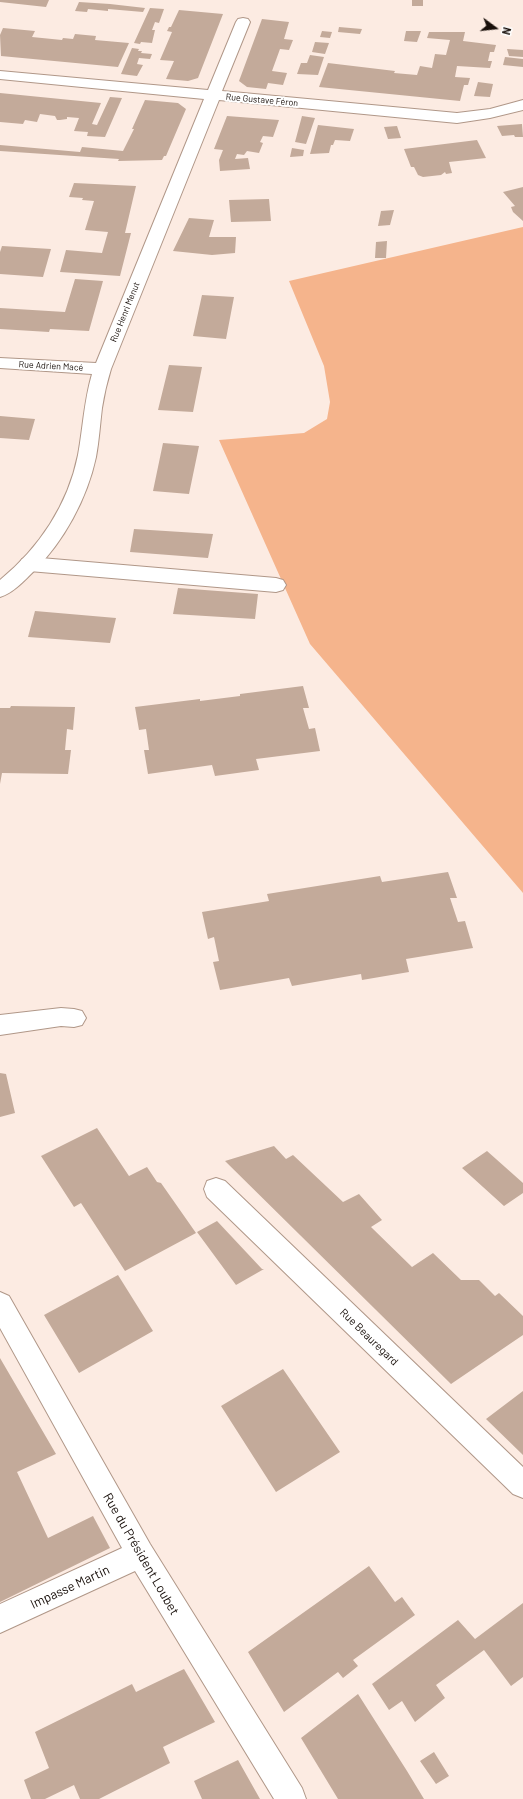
<!DOCTYPE html>
<meta charset="utf-8">
<style>
body{margin:0}
#map{position:relative;width:523px;height:1799px;overflow:hidden;background:#fcebe2;font-family:Barlow,sans-serif}
canvas{display:block}
.north{position:absolute;left:475px;top:8px;width:40px;height:40px;-webkit-text-stroke:3px #fff;paint-order:stroke;rotate:105deg;font-size:11px;font-weight:700;line-height:16px;text-align:center;color:#180f0a}
.north::after{content:'';display:block;margin:auto;width:14px;height:18px;background:#180f0a;clip-path:polygon(50% 0,100% 100%,50% 72%,0 100%)}
</style>
<div id="map">
<canvas width="523" height="1799"></canvas>
<div class="north">N</div>
</div>
<script>
const c = document.querySelector('canvas').getContext('2d');
c.lineJoin = 'round';
function fill(path, color) { c.fillStyle = color; c.fill(path, 'evenodd'); }
function strokePath(path, color, width, dash) { c.strokeStyle = color; c.lineWidth = width; c.lineCap = dash ? 'butt' : 'round'; c.setLineDash(dash || []); c.stroke(path); }
function drawText(font, color, halo, rows, align = 'center') {
  c.font = font + ' Barlow,sans-serif'; c.lineWidth = 4; c.setLineDash([]); c.textBaseline = 'middle'; c.strokeStyle = halo; c.fillStyle = color; for (const [text, x, y, turn = 0] of rows) {
    c.save(); c.translate(x, y); c.rotate((+turn || 0) * Math.PI / 180); c.textAlign = isNaN(turn) ? turn : align; if (halo) c.strokeText(text, 0, 0); c.fillText(text, 0, 0); c.restore();
  }
}
fill(new Path2D(`
 M 523,227 L 523,893 L 310,644 L 219,440 L 304,433 L 327,419 L 330,402 L 324,366 L 289,281 Z`), '#f5b48c');
fill(new Path2D(`
 M 0,0 L 49,0 L 46,7 L 0,2 Z
 M 412,0 L 423,0 L 423,6 L 412,6 Z
 M 79,2 L 110,4 L 145,8 L 143,12 L 108,9 L 108,11 L 88,9 L 87,12 L 75,11 Z
 M 150,8 L 164,9 L 159,23 L 155,22 L 152,30 L 155,30 L 152,43 L 141,42 L 140,44 L 134,43 Z
 M 179,10 L 223,14 L 198,78 L 188,81 L 166,79 L 174,61 L 160,60 L 172,32 L 167,31 L 169,27 L 171,27 Z
 M 262,19 L 289,22 L 284,39 L 293,40 L 289,50 L 280,49 L 272,71 L 287,73 L 283,85 L 268,83 L 266,89 L 247,87 L 239,81 Z
 M 339,27 L 362,29 L 360,34 L 338,32 Z
 M 3,28 L 35,31 L 32,37 L 62,40 L 63,38 L 73,39 L 75,34 L 96,36 L 95,40 L 129,43 L 118,67 L 1,56 L 0,35 Z
 M 322,31 L 332,32 L 330,38 L 320,37 Z
 M 406,31 L 421,31 L 417,42 L 404,41 Z
 M 429,32 L 465,32 L 463,41 L 496,45 L 494,52 L 490,52 L 488,61 L 492,61 L 490,68 L 457,66 L 455,77 L 470,78 L 468,85 L 464,85 L 460,101 L 319,87 L 328,63 L 395,71 L 394,73 L 417,75 L 420,66 L 432,68 L 435,54 L 446,55 L 450,40 L 427,38 Z
 M 315,42 L 329,43 L 325,54 L 312,52 Z
 M 132,48 L 139,49 L 138,51 L 142,51 L 141,53 L 152,54 L 150,59 L 139,58 L 137,64 L 143,65 L 137,76 L 121,74 Z
 M 507,49 L 523,50 L 523,57 L 509,56 Z
 M 310,55 L 324,57 L 318,75 L 297,74 L 301,63 L 307,63 Z
 M 505,57 L 523,59 L 523,67 L 503,65 Z
 M 478,82 L 493,84 L 490,97 L 474,96 Z
 M 0,93 L 101,103 L 92,124 L 97,125 L 110,97 L 122,98 L 105,137 L 87,136 L 88,132 L 74,131 L 79,118 L 67,117 L 67,119 L 60,120 L 57,120 L 55,116 L 40,114 L 37,122 L 25,120 L 23,124 L 0,122 Z
 M 145,100 L 178,103 L 186,109 L 166,156 L 164,156 L 162,160 L 118,161 L 119,159 L 0,151 L 0,145 L 80,152 L 82,147 L 123,151 L 134,129 L 132,129 Z
 M 227,116 L 279,120 L 273,137 L 263,136 L 260,142 L 263,143 L 259,153 L 247,151 L 244,155 L 237,154 L 235,159 L 248,158 L 250,169 L 220,171 L 219,160 L 223,150 L 214,149 Z
 M 302,116 L 315,118 L 306,144 L 295,142 Z
 M 522,124 L 523,137 L 515,137 L 514,135 L 502,136 L 497,126 Z
 M 318,125 L 354,129 L 350,141 L 335,140 L 333,145 L 331,145 L 329,153 L 310,154 Z
 M 397,126 L 401,138 L 388,139 L 384,127 Z
 M 477,140 L 486,158 L 449,162 L 452,173 L 446,174 L 445,172 L 441,175 L 423,177 L 418,175 L 414,167 L 411,167 L 404,149 Z
 M 292,148 L 304,150 L 303,156 L 290,157 Z
 M 74,183 L 136,186 L 125,233 L 131,233 L 120,276 L 60,272 L 66,250 L 102,253 L 108,232 L 85,230 L 94,201 L 82,200 L 83,198 L 69,197 Z
 M 523,187 L 523,221 L 513,212 L 511,207 L 515,206 L 503,192 Z
 M 269,199 L 271,221 L 231,222 L 229,200 Z
 M 394,210 L 390,225 L 378,226 L 381,211 Z
 M 189,218 L 214,220 L 209,237 L 236,237 L 235,253 L 212,255 L 173,251 Z
 M 387,241 L 386,258 L 375,258 L 376,242 Z
 M 2,246 L 51,249 L 43,277 L 0,274 L 0,252 Z
 M 75,279 L 103,281 L 89,331 L 50,329 L 49,332 L 0,329 L 0,308 L 65,312 Z
 M 202,295 L 234,297 L 226,339 L 193,336 Z
 M 169,365 L 202,367 L 193,412 L 158,410 Z
 M 0,416 L 35,419 L 29,440 L 0,438 Z
 M 163,443 L 199,446 L 189,494 L 153,491 Z
 M 134,529 L 213,534 L 208,558 L 130,552 Z
 M 178,588 L 258,594 L 255,619 L 173,614 Z
 M 35,611 L 116,618 L 110,643 L 28,637 Z
 M 303,686 L 309,708 L 303,708 L 309,729 L 315,728 L 320,751 L 256,759 L 259,770 L 215,776 L 212,765 L 148,774 L 144,750 L 149,750 L 146,729 L 139,730 L 135,707 L 200,699 L 200,701 L 240,696 L 240,694 Z
 M 11,706 L 75,707 L 73,730 L 67,729 L 65,750 L 71,750 L 68,774 L 2,773 L 0,784 L 0,708 L 10,708 Z
 M 448,872 L 457,898 L 450,898 L 458,922 L 465,921 L 473,948 L 406,959 L 409,972 L 362,980 L 361,974 L 292,986 L 289,978 L 220,990 L 213,962 L 219,961 L 214,937 L 208,939 L 202,912 L 269,901 L 267,894 L 380,876 L 382,882 Z
 M 0,1073 L 6,1074 L 15,1113 L 0,1117 Z
 M 97,1128 L 129,1176 L 147,1167 L 157,1182 L 161,1183 L 196,1233 L 125,1271 L 81,1203 L 74,1207 L 41,1156 Z
 M 274,1146 L 286,1159 L 293,1155 L 343,1202 L 359,1194 L 382,1220 L 371,1227 L 412,1267 L 433,1253 L 461,1280 L 479,1280 L 495,1296 L 499,1293 L 523,1316 L 523,1335 L 451,1384 L 225,1161 Z
 M 487,1151 L 523,1183 L 523,1193 L 504,1206 L 462,1168 Z
 M 217,1221 L 262,1269 L 264,1269 L 236,1285 L 197,1232 Z
 M 118,1275 L 153,1331 L 79,1373 L 44,1315 Z
 M 0,1358 L 56,1454 L 17,1472 L 48,1538 L 93,1516 L 110,1548 L 0,1602 Z
 M 283,1369 L 340,1452 L 276,1492 L 221,1406 Z
 M 523,1391 L 523,1455 L 486,1419 Z
 M 369,1566 L 395,1602 L 402,1597 L 415,1615 L 353,1660 L 358,1666 L 343,1678 L 338,1672 L 284,1712 L 248,1652 Z
 M 523,1603 L 523,1677 L 511,1686 L 484,1650 L 436,1685 L 445,1698 L 415,1722 L 402,1701 L 389,1710 L 372,1684 L 458,1620 L 475,1639 Z
 M 184,1669 L 215,1722 L 163,1747 L 170,1763 L 99,1799 L 80,1799 L 74,1785 L 45,1799 L 31,1799 L 24,1780 L 49,1768 L 35,1732 L 132,1684 L 136,1692 Z
 M 358,1694 L 407,1771 L 424,1799 L 338,1799 L 301,1738 Z
 M 434,1752 L 449,1776 L 436,1784 L 420,1761 Z
 M 238,1760 L 260,1799 L 202,1799 L 194,1781 Z`), '#c3aa9a');
const lane = new Path2D(`
 M 29,557 L 276,578 L 283,580 L 286,585 L 283,590 L 276,592 L 29,571 L 22,569 L 19,564 L 22,559 Z
 M 61,1008 L 74,1009 L 82,1011 L 86,1018 L 82,1025 L 74,1027 L 61,1026 L 0,1035 L 0,1015 Z`);
const street = new Path2D(`
 M 243,18 L 248,19 L 250,22 L 222,91 L 457,113 L 490,109 L 523,100 L 523,110 L 490,118 L 457,123 L 219,100 L 111,369 C 107,382 104,395 102,408 C 100,424 99,441 96,457 C 87,499 64,541 34,571 C 24,581 13,593 0,597 L 0,580 C 39,548 68,505 78,455 C 83,428 84,401 92,374 L 0,368 L 0,358 L 96,363 L 204,99 L 0,79 L 0,71 L 208,90 L 236,22 L 238,19 Z
 M 216,1178 L 225,1181 L 523,1467 L 523,1498 L 513,1494 L 207,1197 L 204,1189 L 207,1181 Z
 M 0,1292 L 9,1296 L 150,1544 L 302,1788 L 306,1799 L 274,1799 L 135,1571 L 0,1633 L 0,1604 L 122,1548 L 0,1328 Z`);
strokePath(lane, '#b09788', 2);
strokePath(street, '#b09788', 2);
fill(lane, '#fff');
fill(street, '#fff');
drawText('9px', '#180f0a', '#fff', [
 ["Rue Gustave Féron",262,100,5],
 ["Rue Henri Menut",125,312,-68],
 ["Rue Adrien Macé",51,366,3]
]);
drawText('11px', '#180f0a', '#fff', [
 ["Rue Beauregard",369,1337,44]
]);
drawText('13px', '#180f0a', '#fff', [
 ["Rue du Président Loubet",141,1554,60],
 ["Impasse Martin",70,1587,-25]
]);
</script>
